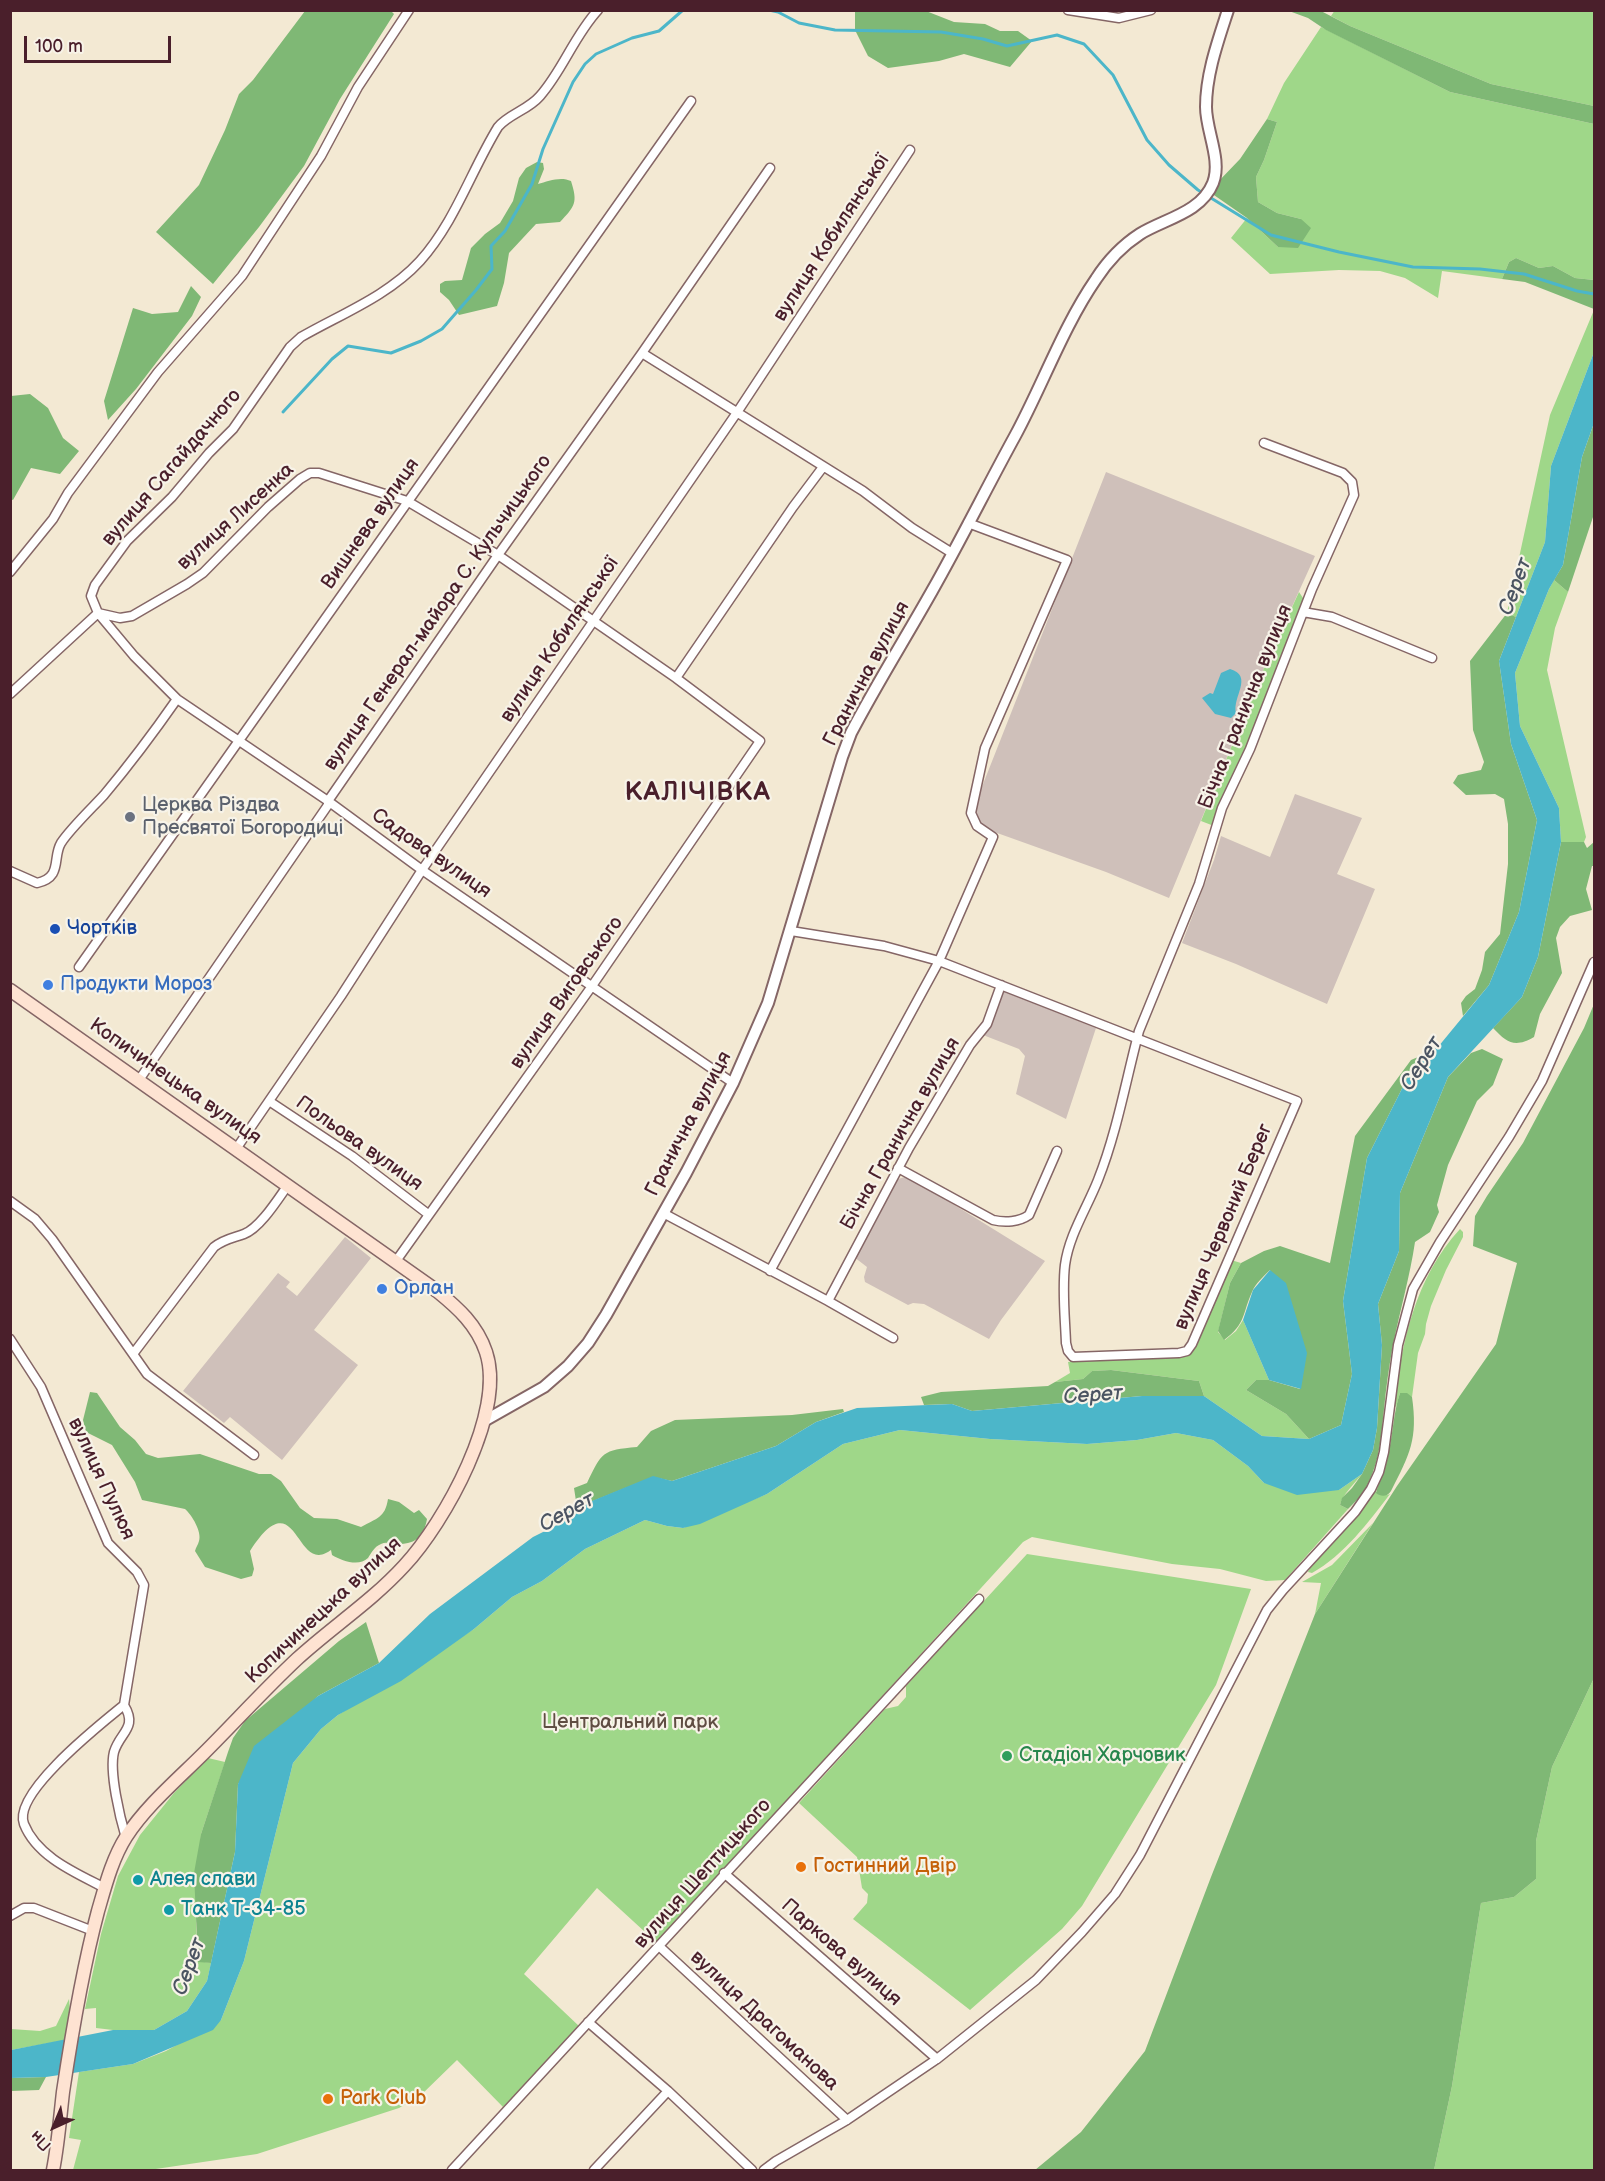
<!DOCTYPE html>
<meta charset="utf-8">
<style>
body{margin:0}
#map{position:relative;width:1605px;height:2181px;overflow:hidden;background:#f3e9d3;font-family:"Balsamiq Sans",sans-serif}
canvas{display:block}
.frame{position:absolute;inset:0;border:12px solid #4a1f2b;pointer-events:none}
.north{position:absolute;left:24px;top:2097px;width:60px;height:60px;-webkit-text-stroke:4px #f7f3e8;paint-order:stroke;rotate:224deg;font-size:16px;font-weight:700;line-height:24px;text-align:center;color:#4a1f2b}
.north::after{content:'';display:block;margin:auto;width:21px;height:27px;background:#4a1f2b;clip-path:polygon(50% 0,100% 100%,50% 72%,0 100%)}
.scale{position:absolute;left:24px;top:36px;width:147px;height:27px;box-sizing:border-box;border:3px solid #4a1f2b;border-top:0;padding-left:8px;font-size:18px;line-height:21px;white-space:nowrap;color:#4a1f2b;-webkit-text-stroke:4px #f7f3e8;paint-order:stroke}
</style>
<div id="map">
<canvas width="1605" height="2181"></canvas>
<div class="frame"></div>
<div class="north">Пн</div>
<div class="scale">100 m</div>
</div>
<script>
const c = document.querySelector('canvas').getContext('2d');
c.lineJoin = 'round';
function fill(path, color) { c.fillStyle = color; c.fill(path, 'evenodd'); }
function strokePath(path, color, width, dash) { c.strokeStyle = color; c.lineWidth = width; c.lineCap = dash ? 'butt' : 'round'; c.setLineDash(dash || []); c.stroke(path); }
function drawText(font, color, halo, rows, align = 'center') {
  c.font = font + ' "Balsamiq Sans",sans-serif'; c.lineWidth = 4.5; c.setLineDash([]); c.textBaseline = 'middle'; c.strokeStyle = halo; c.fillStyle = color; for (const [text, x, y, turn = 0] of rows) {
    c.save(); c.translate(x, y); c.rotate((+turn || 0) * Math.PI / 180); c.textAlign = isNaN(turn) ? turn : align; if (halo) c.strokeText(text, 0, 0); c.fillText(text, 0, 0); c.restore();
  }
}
fill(new Path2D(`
 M 1106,472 L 1315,556 L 1260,677 L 1169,898 L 1106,872 L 986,829 L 976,819 L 974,807 Z
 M 1295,794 L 1362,818 L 1337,874 L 1375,889 L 1327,1004 L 1236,964 L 1182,943 L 1214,860 L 1221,836 L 1270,857 Z
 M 1003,991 L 1096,1028 L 1066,1119 L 1016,1094 L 1025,1056 L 1019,1049 L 983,1035 L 992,1023 Z
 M 905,1177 L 935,1193 L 1045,1261 L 1001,1320 L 989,1339 L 924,1304 L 913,1303 L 908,1305 L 865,1282 L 864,1277 L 867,1267 L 854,1257 L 898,1179 Z
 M 345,1237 L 371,1258 L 314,1330 L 358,1365 L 282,1460 L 230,1417 L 224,1423 L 183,1391 L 278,1273 L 290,1282 L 286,1287 L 297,1296 Z`), '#cfc0ba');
fill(new Path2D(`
 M 1335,10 L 1594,11 L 1594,106 L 1491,84 L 1350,26 L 1331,16 Z
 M 1321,27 L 1450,92 L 1594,124 L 1594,280 L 1575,278 L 1553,266 L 1539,268 L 1516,258 L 1509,262 L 1502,279 L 1442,271 L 1438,298 L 1405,278 L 1380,271 L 1339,270 L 1270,274 L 1231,238 L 1247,218 L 1278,247 L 1301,219 L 1277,213 L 1258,202 L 1256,177 L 1264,160 L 1277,122 L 1267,119 L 1284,83 Z
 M 1594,310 L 1594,352 L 1551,466 L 1545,542 L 1516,617 L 1507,613 L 1550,415 Z
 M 1554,580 L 1568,592 L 1555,628 L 1547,670 L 1586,837 L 1584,842 L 1561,842 L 1559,808 L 1520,726 L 1515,673 L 1549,589 Z
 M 1299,592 L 1303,598 L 1304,604 L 1214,826 L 1201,821 L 1260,677 Z
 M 1460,1229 L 1463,1232 L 1463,1237 L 1446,1270 L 1431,1306 L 1426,1324 L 1425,1334 L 1418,1353 L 1412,1397 L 1400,1393 L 1396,1407 L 1394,1405 C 1402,1342 1415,1278 1460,1229 Z
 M 1231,1260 L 1241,1263 L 1230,1283 L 1218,1332 L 1225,1340 L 1236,1331 L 1243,1320 L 1269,1380 L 1256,1380 L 1246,1390 L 1286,1414 L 1309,1439 L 1262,1436 L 1204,1396 L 1199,1381 L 1111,1370 L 1092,1371 L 1083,1379 L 1055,1382 L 1070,1373 L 1068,1362 L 1191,1354 Z
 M 900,1430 L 990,1439 L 1087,1444 L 1137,1440 L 1176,1433 L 1213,1440 L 1248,1466 L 1264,1483 L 1339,1490 L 1362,1474 C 1355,1483 1342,1495 1340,1505 L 1348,1509 L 1285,1580 L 1266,1581 L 1220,1569 L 1172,1564 L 1032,1537 L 1023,1542 L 657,1943 L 597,1888 L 524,1974 L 580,2027 L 503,2107 L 457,2060 L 419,2097 L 399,2108 L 257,2154 L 149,2170 L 73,2170 L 81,2140 L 69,2138 L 79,2072 L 133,2064 L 166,2051 L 221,2020 L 244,1961 L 293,1763 L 321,1729 L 338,1715 L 474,1629 L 512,1597 L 542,1581 L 585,1549 L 645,1520 L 667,1526 L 683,1528 L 767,1494 L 843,1444 Z
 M 1378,1485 L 1376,1492 L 1387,1495 L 1390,1494 C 1368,1523 1344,1555 1312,1573 L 1308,1572 C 1312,1562 1322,1554 1329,1546 C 1347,1527 1366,1509 1378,1485 Z
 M 1373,1523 L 1315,1614 L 1321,1583 L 1302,1582 L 1332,1565 Z
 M 1027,1554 L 1251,1589 L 1216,1685 L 1082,1906 L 1062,1929 L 970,2010 L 853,1919 L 867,1903 L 868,1894 L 862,1888 L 857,1857 L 799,1803 L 885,1709 L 898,1706 L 906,1697 L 906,1686 Z
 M 1594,1678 L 1594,2170 L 1434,2170 L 1452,2086 L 1481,1903 L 1514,1897 L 1536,1879 L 1536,1841 L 1552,1767 Z
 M 208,1758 L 225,1762 L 201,1834 L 196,1924 L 198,1961 L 211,1963 L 207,1981 L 187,2011 L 154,2030 L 113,2030 L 96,2028 L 96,2008 L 85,2009 L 101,1934 L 118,1876 L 140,1835 L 174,1793 Z
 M 69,1999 L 70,2010 L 66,2040 L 11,2050 L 11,2029 L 40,2031 L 56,2026 Z`), '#9fd789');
fill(new Path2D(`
 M 390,10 L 394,14 L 340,99 L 304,166 L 259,227 L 213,284 L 156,232 L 199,185 L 225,130 L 239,94 L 253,80 L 305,11 Z
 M 855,11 L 926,11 L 954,22 L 985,24 L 1000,31 L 1018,31 L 1032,41 L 1010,67 L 964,54 L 939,61 L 888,68 L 868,56 L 855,30 Z
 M 1289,11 L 1321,11 L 1350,26 L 1491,84 L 1594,106 L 1594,124 L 1450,92 L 1326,30 L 1308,18 Z
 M 1267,119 L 1277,122 L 1264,160 L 1256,177 L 1258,202 L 1277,213 L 1301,219 L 1311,228 L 1298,248 L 1278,247 L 1247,218 L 1211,193 L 1216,184 L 1240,159 Z
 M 537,162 L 543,163 L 544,169 L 538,184 C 548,181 561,176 571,181 C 578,203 575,206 560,222 L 536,224 L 509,253 L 504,283 L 497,306 L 459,315 L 449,300 L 440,292 L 440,284 L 445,281 L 462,280 L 471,248 L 485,234 L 500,223 L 513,201 L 519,178 L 526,168 Z
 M 1516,258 L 1539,268 L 1553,266 L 1575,278 L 1594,280 L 1594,309 L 1525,282 L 1502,279 L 1509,262 Z
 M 191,286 L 201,297 L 192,316 L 136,389 L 108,420 L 104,401 L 133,308 L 152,314 L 178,312 Z
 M 30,394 L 48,408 L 63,438 L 79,451 L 60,474 L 31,468 L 13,500 L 10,499 L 11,396 Z
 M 1594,423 L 1594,514 L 1568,592 L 1554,580 L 1563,565 L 1582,457 Z
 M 1507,613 L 1516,617 L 1499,661 L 1511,744 L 1537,820 L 1519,912 L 1489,985 L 1463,1016 L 1461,1003 L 1466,996 L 1475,989 L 1482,970 L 1485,952 L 1500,934 L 1508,864 L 1508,824 L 1504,799 L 1495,794 L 1466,795 L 1453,783 L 1458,775 L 1481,770 L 1484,762 L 1473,730 L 1470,661 Z
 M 1561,842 L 1584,842 L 1587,848 L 1594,842 L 1594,866 L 1592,866 L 1586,889 L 1592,910 L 1570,916 L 1560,927 L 1556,938 L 1562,973 L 1540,1014 L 1534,1037 C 1515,1048 1507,1043 1493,1028 L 1522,997 L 1538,957 Z
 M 1594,1004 L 1594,1678 L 1552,1767 L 1536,1841 L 1536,1879 L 1514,1897 L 1481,1903 L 1452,2086 L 1434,2170 L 1035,2170 L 1081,2132 L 1145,2051 L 1211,1877 L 1315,1614 L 1397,1486 L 1496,1344 L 1517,1263 L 1473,1246 L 1475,1216 L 1487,1196 L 1523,1143 L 1584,1028 Z
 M 1482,1049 L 1503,1059 L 1493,1085 L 1477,1101 L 1448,1165 L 1437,1205 L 1439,1212 L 1430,1232 L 1415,1242 C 1410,1276 1400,1310 1393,1345 C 1389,1366 1386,1388 1384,1409 C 1381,1438 1380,1461 1366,1488 C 1362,1496 1354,1503 1348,1509 L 1340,1505 L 1342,1498 L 1352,1488 L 1362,1474 L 1373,1450 L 1377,1428 L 1382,1345 L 1378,1304 L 1399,1251 L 1400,1193 L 1448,1077 L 1471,1053 Z
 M 1418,1057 L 1367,1158 L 1343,1301 L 1352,1374 L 1341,1425 L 1309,1439 L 1286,1414 L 1246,1390 L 1256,1380 L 1269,1380 L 1300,1389 L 1270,1270 C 1264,1276 1255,1284 1252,1292 C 1242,1314 1246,1324 1224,1340 L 1218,1331 L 1230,1283 L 1241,1263 L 1264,1251 L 1280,1246 L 1330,1263 L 1355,1136 L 1411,1060 Z
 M 1111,1370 L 1199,1381 L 1204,1396 L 1142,1396 L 972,1411 L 952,1404 L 924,1405 L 921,1397 L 941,1392 L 1048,1386 L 1055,1382 L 1083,1379 L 1092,1371 Z
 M 90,1392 L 97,1393 L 120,1427 L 135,1440 L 146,1454 L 158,1458 L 200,1454 L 259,1474 L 271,1474 L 281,1481 L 300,1508 L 314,1518 L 337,1519 L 361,1527 C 377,1518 385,1518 388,1499 L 399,1502 L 414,1513 L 419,1510 L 427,1519 C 424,1535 417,1544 399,1544 C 393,1545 387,1541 381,1544 C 374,1547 372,1552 368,1558 C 359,1567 342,1561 332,1555 L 331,1550 C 328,1552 323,1555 319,1555 C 295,1556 292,1486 250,1551 L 254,1569 L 252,1576 L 241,1579 L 205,1567 L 195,1551 C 196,1547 198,1545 199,1541 C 202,1532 192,1515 185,1509 L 142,1500 L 135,1482 L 112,1445 L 86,1432 L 83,1420 Z
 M 1400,1393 L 1407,1393 L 1412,1397 C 1418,1439 1410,1454 1391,1491 C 1387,1497 1381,1497 1376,1493 C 1379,1480 1386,1468 1388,1455 C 1393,1435 1393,1414 1400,1393 Z
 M 843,1409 L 844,1412 L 816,1422 L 776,1446 L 672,1481 L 653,1477 L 583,1505 L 576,1501 L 574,1488 L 587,1483 C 602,1452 602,1450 637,1447 L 651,1431 L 675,1420 L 792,1415 Z
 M 366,1622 L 379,1663 L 318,1696 L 238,1784 L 235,1852 L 211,1963 L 198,1962 L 194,1873 L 201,1834 L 228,1752 L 233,1738 L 245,1721 L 339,1641 Z
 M 46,2077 L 39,2090 L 11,2091 L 10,2078 Z`), '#7fb875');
fill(new Path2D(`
 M 1594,352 L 1594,423 L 1582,457 L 1563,565 L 1549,589 L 1515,673 L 1520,726 L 1559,808 L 1561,842 L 1538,957 L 1522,997 L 1448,1077 L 1400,1193 L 1399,1251 L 1378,1304 L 1382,1345 L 1377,1428 L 1373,1450 L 1362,1474 L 1339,1490 L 1297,1495 L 1264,1483 L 1248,1466 L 1213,1440 L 1176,1433 L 1137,1440 L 1087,1444 L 990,1439 L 900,1430 L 843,1444 L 767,1494 L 700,1524 L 683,1528 L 667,1526 L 645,1520 L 585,1549 L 542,1581 L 512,1597 L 474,1629 L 401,1681 L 338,1715 L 321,1729 L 293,1763 L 244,1961 L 221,2020 L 213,2030 L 133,2064 L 46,2077 L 11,2078 L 11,2050 L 113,2030 L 154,2030 L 187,2011 L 207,1981 L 235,1852 L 238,1784 L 254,1746 L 318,1696 L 379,1663 L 430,1614 L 533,1537 L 559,1524 L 570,1510 L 653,1476 L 672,1481 L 776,1446 L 816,1422 L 857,1408 L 952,1404 L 972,1411 L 1142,1396 L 1204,1396 L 1262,1436 L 1309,1439 L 1341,1425 L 1352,1374 L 1343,1301 L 1367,1158 L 1418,1057 L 1438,1047 L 1489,985 L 1519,912 L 1537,820 L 1511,744 L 1499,661 L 1545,542 L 1551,466 Z
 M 1230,669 C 1254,676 1232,697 1236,713 L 1231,718 L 1215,714 L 1202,698 L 1210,693 L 1213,694 L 1221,673 Z
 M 1270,1270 L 1286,1283 L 1307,1353 L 1301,1389 L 1269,1380 L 1243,1320 L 1253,1290 Z`), '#4cb6c9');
strokePath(new Path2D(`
 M 769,10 L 778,12 L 799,23 L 835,30 L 941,32 L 983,39 L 1007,46 L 1057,35 L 1084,44 L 1113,75 L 1147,140 L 1169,165 L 1198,190 L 1271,235 L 1339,252 L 1413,267 L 1480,269 L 1524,274 L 1577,291 L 1594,294
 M 283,412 L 332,359 L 348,346 L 391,353 L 421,341 L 442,329 L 476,290 L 492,269 L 491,246 L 505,231 L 532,184 L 543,149 L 573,82 L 585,64 L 596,54 L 632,38 L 659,31 L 683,10`), '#4cb6c9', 3);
const minor = new Path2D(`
 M 598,10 C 574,36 563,70 540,96 C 528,110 509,114 498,127 C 471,171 455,222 420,261 C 388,296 341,314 301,337 L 290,347 L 233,429 L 209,453 L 172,497 L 127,541 L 95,585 L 91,596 L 98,613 L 134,656 L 177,699 L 328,801 L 422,870 L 733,1083
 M 1068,10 L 1119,18 L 1151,10
 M 642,353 L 863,491 L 912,528 L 952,553
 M 10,572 L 53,519 L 68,493 L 158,372 L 242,276 L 321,156 L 358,87 L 409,10
 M 1303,612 L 1332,617 L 1432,658
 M 98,613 L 120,618 L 132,616 L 187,584 L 203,573 L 268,507 L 300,479 L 310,473 L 319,473 L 407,501 L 498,555 L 676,678 L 760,741 L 592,986 L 396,1261
 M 676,678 L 793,507 L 823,467
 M 10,694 L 98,613
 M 10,871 L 37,883 C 63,877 52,858 61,843 C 70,829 92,808 104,795 C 130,764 154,732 177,699
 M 791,931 L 884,946 L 939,961 L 1297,1101 L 1192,1344 L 1187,1351 L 1179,1353 L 1073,1357 L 1068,1351 L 1066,1343 C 1065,1317 1062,1290 1065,1265 C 1069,1235 1087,1208 1098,1180 C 1117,1132 1126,1080 1139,1031 L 1199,884 L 1222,808 L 1250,749 L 1312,589 L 1354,495 L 1352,482 L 1343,473 L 1264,443
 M 79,967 L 691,101
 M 139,1080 L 328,805 L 328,801 L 498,555 L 642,353 L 770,168
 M 269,1101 L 352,1156 L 428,1214
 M 236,1149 L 341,996 L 422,870 L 738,411 L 910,150
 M 898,1168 L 993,1220 C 1005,1223 1019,1222 1029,1215 L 1057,1151
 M 10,1201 L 35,1219 L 52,1239 L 147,1374 L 254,1455
 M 663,1213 L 828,1301 L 893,1338
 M 770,1271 L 939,961 L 993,837 L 977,826 L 971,813 L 985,748 L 1067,560 L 968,523
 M 828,1301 L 909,1148 L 970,1045 L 987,1024 L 1001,985
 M 10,1339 L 41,1387 L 108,1543 L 137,1572 L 144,1585 L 124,1705 C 138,1728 120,1732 114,1752 C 109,1772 120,1818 126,1838
 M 133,1354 L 214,1247 C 224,1239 233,1238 244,1234 C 260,1228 278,1199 288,1185
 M 724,1873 L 937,2059
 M 105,1888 C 76,1873 37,1857 24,1824 C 12,1793 102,1723 124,1705
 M 10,1916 L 24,1908 L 34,1908 L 93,1931
 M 660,1947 L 847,2120
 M 588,2022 L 668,2091 L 752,2170
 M 452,2170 L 979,1599
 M 594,2170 L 668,2091
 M 764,2170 L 776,2161 L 847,2120 L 937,2059 L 1036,1980 L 1082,1932 L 1115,1894 L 1140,1855 L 1267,1610 L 1283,1590 L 1355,1512 L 1371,1489 L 1379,1472 L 1384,1452 L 1398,1345 L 1413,1289 L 1440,1242 L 1509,1137 L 1542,1081 L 1594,962`);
const tertiary = new Path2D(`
 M 484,1421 L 544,1387 L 568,1366 L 588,1343 L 606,1315 L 686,1173 L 733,1083 L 768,1003 L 842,757 L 851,733 C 876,685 905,639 932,591 C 961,540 987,487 1015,436 C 1043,384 1063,327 1096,279 C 1107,262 1123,245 1140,234 C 1164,219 1201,213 1213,183 C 1222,160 1206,131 1206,107 C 1206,74 1218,41 1228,10`);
const secondary = new Path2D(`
 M 10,990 L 437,1291 C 458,1308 477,1325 486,1352 C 506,1412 445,1522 404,1566 C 372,1601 332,1627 297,1659 C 265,1689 235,1722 204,1753 C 178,1779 146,1806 126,1837 C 112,1859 105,1887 98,1911 C 82,1971 72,2032 63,2092 C 60,2118 58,2145 53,2170`);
strokePath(minor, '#856666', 11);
strokePath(tertiary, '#856666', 14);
strokePath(secondary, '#856666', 15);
strokePath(minor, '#fff', 8);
strokePath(tertiary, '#fff', 10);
strokePath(secondary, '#fee3d2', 12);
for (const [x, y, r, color] of [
 [130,817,6,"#6b7280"],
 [55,929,6,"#1a4fb4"],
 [48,985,6,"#3f7fe0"],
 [382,1289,6,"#3f7fe0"],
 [1007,1756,6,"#2e9e5b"],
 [801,1867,6,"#e8710a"],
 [138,1880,6,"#0f9aa8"],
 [169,1910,6,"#0f9aa8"],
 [328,2099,6,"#e8710a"]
]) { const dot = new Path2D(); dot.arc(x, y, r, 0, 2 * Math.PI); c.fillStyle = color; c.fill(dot); strokePath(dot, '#f7f3e8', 2); }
drawText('20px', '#4a1f2b', '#f7f3e8', [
 ["вулиця Кобилянської",832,238,-57],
 ["вулиця Сагайдачного",172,468,-49],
 ["вулиця Лисенка",236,517,-42],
 ["Вишнева вулиця",371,524,-55],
 ["вулиця Генерал-майора С. Кульчицького",438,613,-55],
 ["вулиця Кобилянської",560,640,-56],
 ["Гранична вулиця",867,674,-62],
 ["Бічна Гранична вулиця",1246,707,-68],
 ["Садова вулиця",431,854,35],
 ["вулиця Виговського",567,993,-55],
 ["Копичинецька вулиця",175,1082,35],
 ["Гранична вулиця",689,1124,-62],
 ["Бічна Гранична вулиця",901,1134,-60],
 ["Польова вулиця",359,1144,35],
 ["вулиця Червоний Берег",1224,1227,-67],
 ["вулиця Пулюя",101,1479,65],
 ["Копичинецька вулиця",324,1611,-43],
 ["вулиця Шептицького",703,1874,-48],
 ["Паркова вулиця",841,1953,41],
 ["вулиця Драгоманова",764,2021,43]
]);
drawText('20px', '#5b616d', '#f7f3e8', [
 ["Церква Різдва",142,806],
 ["Пресвятої Богородиці",142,829]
], 'left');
drawText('20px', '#164399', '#f7f3e8', [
 ["Чортків",67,929]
], 'left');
drawText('20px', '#366cbe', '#f7f3e8', [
 ["Продукти Мороз",60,985],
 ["Орлан",394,1289]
], 'left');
drawText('20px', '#5f4d42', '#f7f3e8', [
 ["Центральний парк",630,1723]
]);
drawText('20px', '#27864d', '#f7f3e8', [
 ["Стадіон Харчовик",1019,1756]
], 'left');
drawText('20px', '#c56008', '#f7f3e8', [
 ["Гостинний Двір",813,1867],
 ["Park Club",340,2099]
], 'left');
drawText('20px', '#0d838f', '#f7f3e8', [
 ["Алея слави",150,1880],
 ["Танк Т-34-85",181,1910]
], 'left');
drawText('italic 21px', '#4b5462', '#f7f3e8', [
 ["Серет",1516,587,-70],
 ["Серет",1422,1064,-58],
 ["Серет",1093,1396,-4],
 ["Серет",567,1513,-29],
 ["Серет",190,1967,-70]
]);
c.letterSpacing = '1.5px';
drawText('bold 26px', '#4a1f2b', '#f7f3e8', [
 ["КАЛІЧІВКА",698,793]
]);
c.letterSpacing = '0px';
</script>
